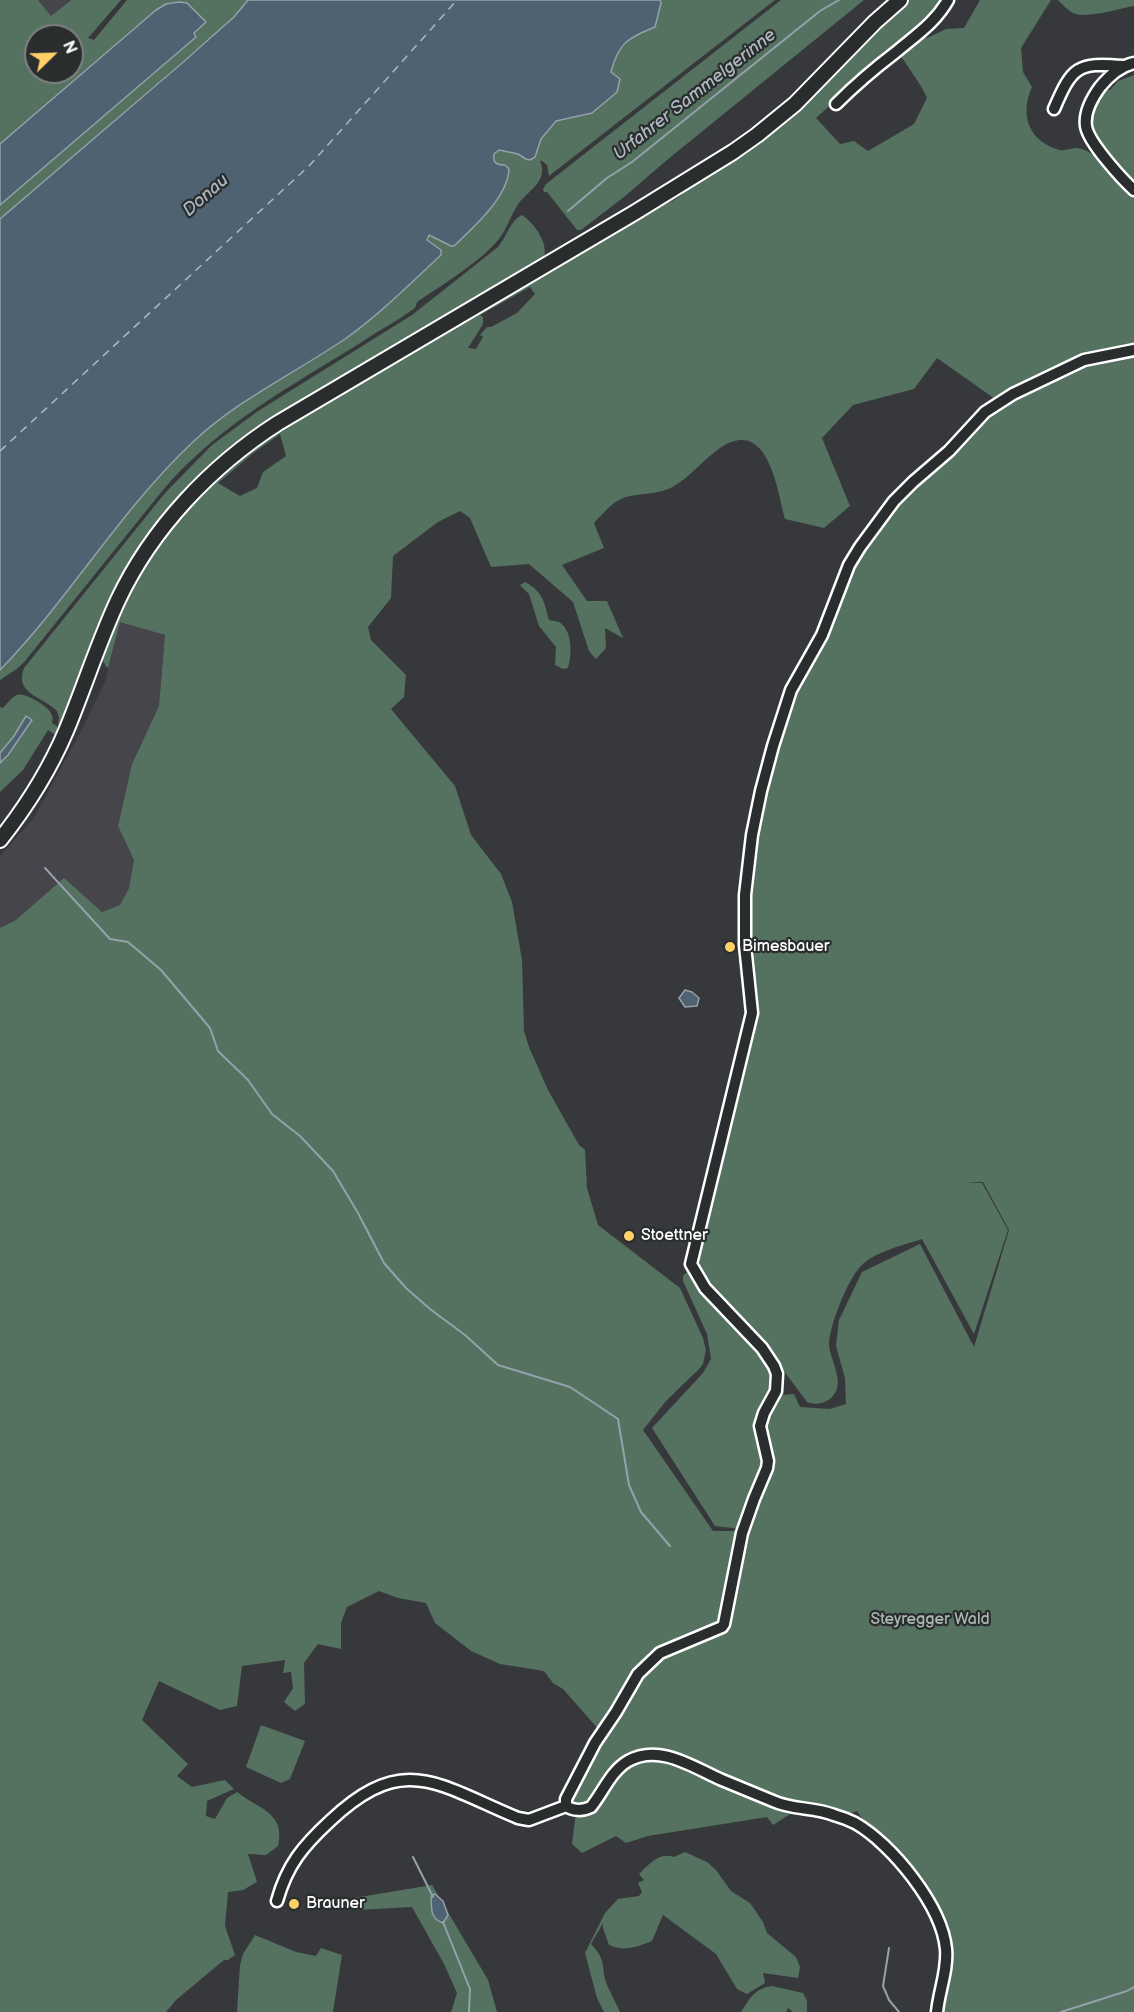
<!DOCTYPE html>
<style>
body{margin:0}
#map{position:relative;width:1134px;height:2012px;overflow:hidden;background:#37383c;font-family:"Balsamiq Sans",sans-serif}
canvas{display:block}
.north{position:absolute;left:24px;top:24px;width:60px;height:60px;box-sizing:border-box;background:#2a2d2e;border:2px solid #7f8182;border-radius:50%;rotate:67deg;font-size:16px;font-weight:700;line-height:24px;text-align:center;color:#fff}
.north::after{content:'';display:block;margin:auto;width:21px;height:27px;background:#ffd166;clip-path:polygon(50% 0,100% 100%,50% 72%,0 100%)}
</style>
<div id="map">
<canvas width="1134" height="2012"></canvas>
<div class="north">N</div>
</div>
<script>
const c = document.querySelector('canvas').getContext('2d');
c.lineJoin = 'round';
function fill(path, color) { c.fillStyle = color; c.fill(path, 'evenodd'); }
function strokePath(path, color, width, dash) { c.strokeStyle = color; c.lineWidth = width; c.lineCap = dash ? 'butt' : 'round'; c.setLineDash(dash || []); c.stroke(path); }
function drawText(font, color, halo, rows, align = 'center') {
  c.font = font + ' "Balsamiq Sans",sans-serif'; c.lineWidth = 4.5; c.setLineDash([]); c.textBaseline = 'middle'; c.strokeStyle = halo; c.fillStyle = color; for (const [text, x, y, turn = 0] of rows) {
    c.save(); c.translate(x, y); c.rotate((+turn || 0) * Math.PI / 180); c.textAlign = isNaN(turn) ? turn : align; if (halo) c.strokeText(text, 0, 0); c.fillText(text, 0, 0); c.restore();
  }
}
fill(new Path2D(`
 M 38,0 L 70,0 L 51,16 Z
 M 120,621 L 165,635 L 159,706 L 132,764 L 118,826 L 135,860 L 129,888 L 120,905 L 102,912 L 16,920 L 0,928 L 0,856 L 34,818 L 81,731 L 105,682 Z`), '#47454c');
fill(new Path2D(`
 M 0,0 L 38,0 L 51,16 L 71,0 L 121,0 L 88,38 L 94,40 L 127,0 L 248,0 L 234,17 L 0,219 L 0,205 L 196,37 L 194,33 L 205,21 L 187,3 L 179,2 L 166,4 L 134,28 L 0,144 ZM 36,36 L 72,36 L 72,72 L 36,72 Z
 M 660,0 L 775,0 L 549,176 L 547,165 L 542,161 L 540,161 C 549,180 529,190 519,203 C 511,214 507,229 499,239 C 480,262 442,285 417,302 L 415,308 C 399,320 381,329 365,340 C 293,385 218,425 163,490 L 25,661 L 18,668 L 0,680 L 0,670 C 70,598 121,509 194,440 C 252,387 327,360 385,307 C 392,300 403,293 408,285 C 418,270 420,250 429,235 L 454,246 L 483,218 L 499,196 L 499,165 L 494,162 L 494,154 L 499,150 L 518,154 L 530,160 L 535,157 L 541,139 L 556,121 L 592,113 L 611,72 L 616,52 L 633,36 L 655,27 L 661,4 Z
 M 781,0 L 864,0 L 667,160 L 624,197 L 581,230 L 577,230 L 547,192 L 544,192 L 543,189 L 546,184 Z
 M 909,0 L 946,0 L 929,22 L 877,63 L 816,118 L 840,144 L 854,141 L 868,151 L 914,124 L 927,98 C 920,82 908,68 899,53 L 922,36 L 927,38 L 946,29 L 964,28 L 980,0 L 1051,0 L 1021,48 L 1023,72 L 1032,87 C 1019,115 1029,142 1060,150 C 1066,151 1072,148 1078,148 C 1090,150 1101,162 1113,164 C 1091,131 1080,129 1102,89 L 1110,90 L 1118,81 L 1134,75 L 1134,349 L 1101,354 L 1079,360 L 995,399 L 937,358 L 914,389 L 853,405 L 822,438 L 850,506 L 824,528 L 785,519 C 777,489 768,416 720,448 C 704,459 691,476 674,486 C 658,496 637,492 621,499 C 611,503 601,516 594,523 L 604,548 L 562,565 L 587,601 L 607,601 L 623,638 L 605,628 L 606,648 L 596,659 L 589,651 L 573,602 L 529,564 L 491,567 L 470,518 L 460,511 L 438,522 L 393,556 L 391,598 L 368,627 L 371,640 L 406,675 L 404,697 L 391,709 L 455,786 L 471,835 L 501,874 L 512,902 L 522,960 L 524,1031 L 529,1047 L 548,1090 L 579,1145 L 585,1150 L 587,1188 L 598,1225 L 680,1288 L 703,1338 L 706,1350 L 703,1364 L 699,1369 L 666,1401 L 643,1430 L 713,1531 L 746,1531 L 770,1466 L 770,1449 L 763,1423 L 771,1407 L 782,1395 L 794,1394 L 800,1407 L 830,1409 L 846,1404 L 845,1378 L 836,1346 L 839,1320 L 862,1272 L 920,1244 L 974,1347 L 1009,1230 L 983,1182 L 963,1182 L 982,1183 L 1008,1230 L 974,1334 L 922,1239 C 904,1245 873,1252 860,1267 C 847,1281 830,1325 829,1343 C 829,1358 844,1379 835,1393 C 829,1403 817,1406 807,1402 L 752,1328 L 701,1273 L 698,1253 L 748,1020 L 750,1000 L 743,941 L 743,883 L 757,793 L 768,750 L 790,684 L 829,610 L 850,556 L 897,493 L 912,478 L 921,480 L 962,443 L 980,421 L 1002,404 L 1084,362 L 1134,353 L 1134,2012 L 940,2012 C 941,1995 950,1979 950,1962 C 949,1919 921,1878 891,1849 C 885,1842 877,1837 871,1830 C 866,1825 861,1817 857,1811 L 848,1814 L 826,1807 L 803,1803 L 795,1811 L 773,1825 L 767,1817 L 648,1836 L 626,1843 L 616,1836 L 582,1853 L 572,1844 L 576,1812 L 570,1800 L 609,1720 L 600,1731 L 563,1689 L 553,1683 L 544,1671 L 500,1664 L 471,1651 L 435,1623 L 426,1603 L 398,1598 L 379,1591 L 347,1607 L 341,1623 L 341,1649 L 318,1644 L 304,1663 L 305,1704 L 295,1711 L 284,1702 L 293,1688 L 291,1672 L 283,1673 L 285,1660 L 242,1666 L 237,1706 L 220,1710 L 159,1681 L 142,1720 L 188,1764 L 177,1776 L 192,1787 L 225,1780 L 234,1789 L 207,1801 L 206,1816 L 215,1819 L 227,1798 L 237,1792 C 258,1809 286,1812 278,1846 L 266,1855 L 248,1854 L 257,1882 L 243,1890 L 228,1892 L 225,1926 L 235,1955 L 228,1960 L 224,1960 L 176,2000 L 166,2012 L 0,2012 L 0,928 L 16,920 L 64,878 L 102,912 L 120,905 L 129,888 L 134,860 L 118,826 L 132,764 L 159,706 L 165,635 L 120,622 L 108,668 C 96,657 106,645 111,632 C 142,546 209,479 282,427 L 655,207 C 664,205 672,202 680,196 C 685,193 688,187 693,183 C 726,162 757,144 787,118 C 830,80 866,36 909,0 ZM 530,287 L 535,294 L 517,313 L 491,327 L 487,327 L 480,335 L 483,337 L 476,349 L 468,348 L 483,324 L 483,317 L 480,315 ZM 280,434 L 286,456 L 263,472 L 257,488 L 240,496 L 218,483 L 252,454 Z
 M 1058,0 L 1134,0 L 1134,6 C 1118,9 1086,19 1073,13 C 1067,10 1062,4 1058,0 Z
 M 522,215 C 534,222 552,248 542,260 L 285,410 L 243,439 L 211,466 L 190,486 L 83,670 L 57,736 L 48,730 L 23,770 L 0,792 L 0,763 L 8,755 L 26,716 L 14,736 L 0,753 L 0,707 L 2,708 C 7,705 11,697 17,695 C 25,692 47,706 51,713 C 53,718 53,719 52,723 L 58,727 L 59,717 L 57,711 C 42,696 14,694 24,668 L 165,493 L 212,445 L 258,411 L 412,315 L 498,247 C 506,238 511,219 522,215 Z
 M 525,582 C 543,592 544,601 549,620 C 552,621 556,621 559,622 C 573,630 572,656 568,668 L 563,669 L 555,665 L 556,647 L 539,626 L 529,594 L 520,585 Z
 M 690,1272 L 767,1358 L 776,1379 L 759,1419 L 765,1469 L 741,1529 L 715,1526 L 652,1428 L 703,1373 L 711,1359 L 707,1334 L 683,1281 L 683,1276 L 686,1273 Z
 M 261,1725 L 305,1741 L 290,1779 L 281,1783 L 246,1767 Z
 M 685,1852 L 707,1862 L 716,1870 L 731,1891 L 750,1903 L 763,1922 L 767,1933 L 796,1957 L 800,1967 L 798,1978 L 763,1973 L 765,1983 L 747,1994 L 737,1989 L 716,1954 L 663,1915 L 652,1941 C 637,1947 624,1952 609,1945 L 603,1928 L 603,1923 L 591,1944 C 608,1962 600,1966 607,1985 C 611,1994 616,2003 620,2012 L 604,2012 L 597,1998 L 585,1953 L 605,1913 L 618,1899 L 639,1896 L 642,1892 L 638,1883 L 644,1880 L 639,1874 C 650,1864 658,1852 674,1857 Z
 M 432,1885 L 488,1980 L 497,2012 L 451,2012 L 457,1993 L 444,1964 L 412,1907 L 357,1910 L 354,1898 Z
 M 255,1935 L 296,1952 L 316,1956 L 321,1948 L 342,1955 L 333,2012 L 237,2012 L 240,1965 L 243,1954 Z
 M 772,1986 L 803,1993 L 807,2001 L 807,2012 L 793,2012 L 788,2008 L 786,2012 L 741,2012 C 751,1997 754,1989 772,1986 Z`), '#557160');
const water = new Path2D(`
 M 248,0 L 660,0 L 661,3 L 655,27 C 627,39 619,42 611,72 L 620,79 L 617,92 L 592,113 L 556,121 L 541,139 L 535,157 L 530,160 L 526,159 L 518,154 L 499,150 L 494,154 C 492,163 497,165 505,165 L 509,169 C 508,197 473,228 454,246 L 451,246 L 429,235 L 427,240 L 441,250 L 441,255 C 410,284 380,314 345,339 C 295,373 239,399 194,441 C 121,509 70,598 0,670 L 0,219 L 182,63 L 234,17 Z
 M 179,2 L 187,3 L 206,22 L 194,33 L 196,37 L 0,205 L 0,144 L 156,10 L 166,4 Z
 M 26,716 L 32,720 L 8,755 L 0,763 L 0,753 L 14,736 Z
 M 685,990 L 692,992 L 699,998 L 697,1006 L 685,1007 L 679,998 Z
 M 435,1894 L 443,1901 L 448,1915 L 443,1923 C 429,1918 432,1907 431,1897 Z`);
fill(water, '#4e6271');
strokePath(water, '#95a1aa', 1.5);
strokePath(new Path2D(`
 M 568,211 L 607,178 L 632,162 L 820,11 L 839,0
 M 45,868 L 110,939 L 128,942 L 161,970 L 210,1028 L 218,1051 L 248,1080 L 272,1114 L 300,1136 L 333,1171 L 358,1213 L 384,1263 L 406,1288 L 430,1309 L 465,1335 L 498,1365 L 570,1387 L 618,1419 L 629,1485 L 641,1512 L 670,1546
 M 413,1857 L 433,1897
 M 443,1922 L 470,1989 L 469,2012
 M 889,1948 L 883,1986 L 889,2000 L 899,2012
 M 1061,2012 L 1127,1991 L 1134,1987`), '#95a1aa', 2);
strokePath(new Path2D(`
 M 0,451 L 310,165 L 457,0`), '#afb8bf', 1.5, [8, 6]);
const minor = new Path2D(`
 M 1134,63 C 1120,66 1109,76 1100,87 C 1092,98 1084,112 1086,126 C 1088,142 1122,179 1134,190
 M 836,104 C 855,85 875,68 896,52 C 916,35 935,23 948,0
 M 1054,109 C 1072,67 1077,62 1123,66
 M 566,1806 L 566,1799 L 595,1743 L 616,1712 L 638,1674 L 660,1653 L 722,1627 L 724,1624 L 742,1533 L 754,1499 L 767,1468 L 768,1461 L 760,1426 L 764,1413 L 776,1391 L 777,1374 L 774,1366 L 762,1348 L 705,1288 L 691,1264 L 752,1013 L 745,945 L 745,895 L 752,835 L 761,791 L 773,746 L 791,690 L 822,635 L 849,565 L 860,547 L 894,501 L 913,482 L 949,451 L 985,412 L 1013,394 L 1084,360 L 1134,350
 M 277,1901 C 287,1865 303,1846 330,1821 C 404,1751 438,1785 518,1818 L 529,1820 L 566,1806 C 573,1811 583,1811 591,1807 C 603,1792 611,1771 628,1761 C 660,1743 694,1768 722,1780 C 739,1787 756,1794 773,1801 C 792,1810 814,1807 834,1815 C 841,1817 849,1820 855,1823 C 892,1844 942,1906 946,1949 C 948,1970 939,1991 937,2012`);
const major = new Path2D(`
 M 0,840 C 26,807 49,771 66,731 C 84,688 98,643 118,600 C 152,528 211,466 278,423 L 634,213 L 733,152 L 757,135 L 795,104 L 875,22 L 900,0`);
strokePath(minor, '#fff', 15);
strokePath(major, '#fff', 18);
strokePath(minor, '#2a2d2e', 10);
strokePath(major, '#2a2d2e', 14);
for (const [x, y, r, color] of [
 [730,947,6,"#ffd166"],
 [629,1236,6,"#ffd166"],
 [294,1904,6,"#ffd166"]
]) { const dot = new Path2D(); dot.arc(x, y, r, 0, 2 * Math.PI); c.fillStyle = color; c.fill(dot); strokePath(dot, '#2a2d2e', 2); }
drawText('16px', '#fff', '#2a2d2e', [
 ["Bimesbauer",742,947],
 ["Stoettner",641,1236],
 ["Brauner",306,1904]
], 'left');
drawText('16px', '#aab8b0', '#2a2d2e', [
 ["Steyregger Wald",930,1620]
]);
drawText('italic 18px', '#afb8bf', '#2a2d2e', [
 ["Urfahrer Sammelgerinne",695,95,-38],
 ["Donau",206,196,-41]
]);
</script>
